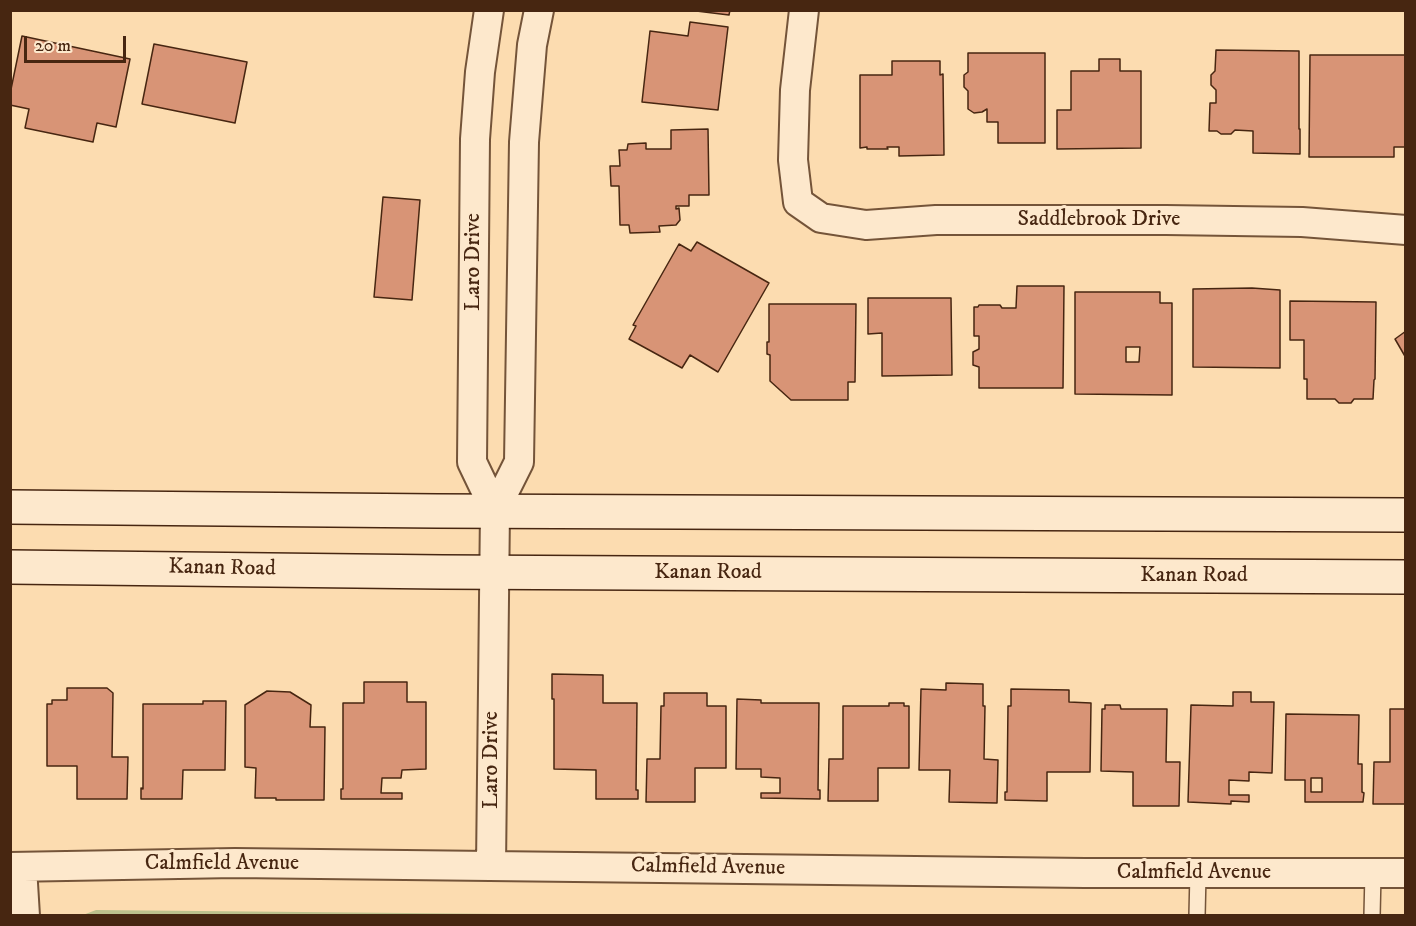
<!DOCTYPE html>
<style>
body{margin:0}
#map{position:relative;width:1416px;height:926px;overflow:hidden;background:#fcdcb0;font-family:"IM FELL DW Pica",serif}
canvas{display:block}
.frame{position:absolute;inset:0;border:12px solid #472611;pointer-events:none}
.scale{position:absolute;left:24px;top:36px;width:102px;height:27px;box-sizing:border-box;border:3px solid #472611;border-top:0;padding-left:8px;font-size:18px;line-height:21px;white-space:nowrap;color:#472611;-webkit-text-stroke:4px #fde8cc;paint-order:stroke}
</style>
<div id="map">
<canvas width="1416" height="926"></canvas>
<div class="frame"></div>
<div class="scale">20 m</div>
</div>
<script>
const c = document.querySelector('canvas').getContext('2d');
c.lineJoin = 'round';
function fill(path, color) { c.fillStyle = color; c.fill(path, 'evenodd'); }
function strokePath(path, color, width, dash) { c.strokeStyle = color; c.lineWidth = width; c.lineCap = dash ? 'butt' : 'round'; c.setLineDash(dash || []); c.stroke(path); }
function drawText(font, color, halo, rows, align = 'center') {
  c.font = font + ' "IM FELL DW Pica",serif'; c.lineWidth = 6; c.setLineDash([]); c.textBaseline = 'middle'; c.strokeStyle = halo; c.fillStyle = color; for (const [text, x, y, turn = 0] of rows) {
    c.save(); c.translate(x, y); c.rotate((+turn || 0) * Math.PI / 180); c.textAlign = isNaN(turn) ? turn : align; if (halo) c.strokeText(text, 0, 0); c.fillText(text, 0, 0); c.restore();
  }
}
fill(new Path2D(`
 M 96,910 L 612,915 L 83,915 Z`), '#bcc18d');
const building = new Path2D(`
 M 688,10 L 730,10 L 729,15 Z
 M 690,22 L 728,27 L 718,110 L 642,102 L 650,31 L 688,36 Z
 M 22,36 L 130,59 L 116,127 L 97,123 L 93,142 L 25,128 L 29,109 L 10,105 L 10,94 Z
 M 154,44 L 247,62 L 235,123 L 142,104 Z
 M 1216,50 L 1299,51 L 1299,129 L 1300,129 L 1300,154 L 1253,153 L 1253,131 L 1235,130 L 1231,134 L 1221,134 L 1217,131 L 1209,131 L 1210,103 L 1216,103 L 1216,90 L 1211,85 L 1211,75 L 1215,71 Z
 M 968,53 L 1045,53 L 1045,143 L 998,143 L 998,122 L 987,122 L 987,109 L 982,112 L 974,113 L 968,109 L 968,91 L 964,87 L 964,75 L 968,72 Z
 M 1310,55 L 1406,55 L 1406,147 L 1394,147 L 1394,157 L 1309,157 Z
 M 1099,59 L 1120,59 L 1120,71 L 1141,71 L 1141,148 L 1057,149 L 1057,110 L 1071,110 L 1071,71 L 1099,71 Z
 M 892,61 L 940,61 L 940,75 L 943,74 L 944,155 L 899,156 L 899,147 L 887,147 L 888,149 L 867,149 L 867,147 L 860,148 L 860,75 L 892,75 Z
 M 708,129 L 709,195 L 689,195 L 689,206 L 676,206 L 676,209 L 679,208 L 680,220 L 676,225 L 659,226 L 660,232 L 630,233 L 629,225 L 620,225 L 619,186 L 611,186 L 610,166 L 620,166 L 619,150 L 627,150 L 628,144 L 646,143 L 646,149 L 671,149 L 671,130 Z
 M 383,197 L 420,200 L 412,300 L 374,297 Z
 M 697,242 L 769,283 L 718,372 L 690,355 L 682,368 L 629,339 L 636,326 L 633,325 L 679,244 L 691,251 Z
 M 1017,286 L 1064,286 L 1063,388 L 979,388 L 979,367 L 973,365 L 973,352 L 979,349 L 979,336 L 974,336 L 974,307 L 978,307 L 979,305 L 1000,305 L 1002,308 L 1016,308 Z
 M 1252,288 L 1280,290 L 1280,368 L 1193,367 L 1193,289 Z
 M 1075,292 L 1160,292 L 1160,303 L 1172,303 L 1172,395 L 1075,394 ZM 1126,347 L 1140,347 L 1139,362 L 1126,362 Z
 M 868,298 L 951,298 L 952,375 L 882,376 L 882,333 L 868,334 Z
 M 1290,301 L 1376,302 L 1375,379 L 1374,380 L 1373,399 L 1354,399 L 1351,403 L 1339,403 L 1335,399 L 1307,399 L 1307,379 L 1304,379 L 1304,340 L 1290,340 Z
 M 769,304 L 856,304 L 855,382 L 848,382 L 848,400 L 791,400 L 770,381 L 770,355 L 767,354 L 767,342 L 769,342 Z
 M 1406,331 L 1406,358 L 1395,339 Z
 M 552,674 L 603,675 L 603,703 L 637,703 L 636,790 L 638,790 L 638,799 L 596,799 L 596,770 L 554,769 L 554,699 L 552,699 Z
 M 364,682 L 407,682 L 407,702 L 426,702 L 426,769 L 402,770 L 401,778 L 382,778 L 381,793 L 402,793 L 402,799 L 341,799 L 341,789 L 343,789 L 343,703 L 364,703 Z
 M 946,683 L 983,684 L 983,706 L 985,706 L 984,759 L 998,760 L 997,803 L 949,802 L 950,770 L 919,770 L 921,689 L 946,690 Z
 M 67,688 L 107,688 L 113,693 L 112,757 L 128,757 L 127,799 L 77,799 L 77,766 L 47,766 L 47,704 L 52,704 L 52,700 L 67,700 Z
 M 1011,689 L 1069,690 L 1069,702 L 1091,703 L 1090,772 L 1047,772 L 1047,801 L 1005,800 L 1005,792 L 1007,792 L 1008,706 L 1011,706 Z
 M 267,691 L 290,692 L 311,705 L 310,727 L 325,727 L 324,800 L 276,800 L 276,798 L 255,798 L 256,768 L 245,767 L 245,705 Z
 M 1233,692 L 1251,692 L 1251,702 L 1274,702 L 1272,773 L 1249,772 L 1249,781 L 1229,780 L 1229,795 L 1249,795 L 1249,802 L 1231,801 L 1231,804 L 1188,802 L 1191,705 L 1233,706 Z
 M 664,693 L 707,693 L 707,706 L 726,706 L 726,768 L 695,768 L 695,802 L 646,802 L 647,759 L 660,759 L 661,706 L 664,706 Z
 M 737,699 L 761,700 L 761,703 L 819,703 L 818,790 L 820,790 L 820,799 L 761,798 L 761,793 L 780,793 L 780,778 L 761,777 L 761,769 L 736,769 Z
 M 203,701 L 226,701 L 225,770 L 183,770 L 182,799 L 141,799 L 141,788 L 143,789 L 143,704 L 203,704 Z
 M 889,703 L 904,703 L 904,706 L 909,706 L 909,768 L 878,768 L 878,801 L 828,801 L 829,759 L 843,759 L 843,706 L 889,706 Z
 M 1105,705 L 1120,705 L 1121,709 L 1167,709 L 1166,762 L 1180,762 L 1179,806 L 1133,806 L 1133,772 L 1101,771 L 1102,709 L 1105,709 Z
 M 1390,709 L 1406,709 L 1406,804 L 1373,804 L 1374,762 L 1390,762 Z
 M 1286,714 L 1359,715 L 1358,764 L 1362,764 L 1362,792 L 1364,793 L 1363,802 L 1305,802 L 1305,780 L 1285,780 ZM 1311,778 L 1322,778 L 1322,792 L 1311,792 Z`);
fill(building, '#d89476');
strokePath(building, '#472611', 1.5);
const lane = new Path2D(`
 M 1197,916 L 1198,873
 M 1372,916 L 1373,873`);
const street = new Path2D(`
 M 489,10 L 480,72 L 475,139 L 472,462 L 495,510
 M 804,10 L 795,90 L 793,160 L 798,202 L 821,218 L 866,225 L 936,220 L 1166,220 L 1302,222 L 1406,230
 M 491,866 L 495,510 L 519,462 L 524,142 L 532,45 L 539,10
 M 10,867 L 235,863 L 1085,873 L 1406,873
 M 22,867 L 25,916`);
const secondary = new Path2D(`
 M 10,507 L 437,511 L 1406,515
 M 10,567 L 442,572 L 1406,577`);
strokePath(lane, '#745439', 18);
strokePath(street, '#745439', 32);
strokePath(secondary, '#472611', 36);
strokePath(lane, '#fde8cc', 15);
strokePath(street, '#fde8cc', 28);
strokePath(secondary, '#fde8cc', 33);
drawText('22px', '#472611', '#fde8cc', [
 ["Saddlebrook Drive",1099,220],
 ["Laro Drive",474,262,-90],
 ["Kanan Road",222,569,1],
 ["Kanan Road",708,573],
 ["Kanan Road",1194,576],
 ["Laro Drive",492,760,-90],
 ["Calmfield Avenue",222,864],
 ["Calmfield Avenue",708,868,1],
 ["Calmfield Avenue",1194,873]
]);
</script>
